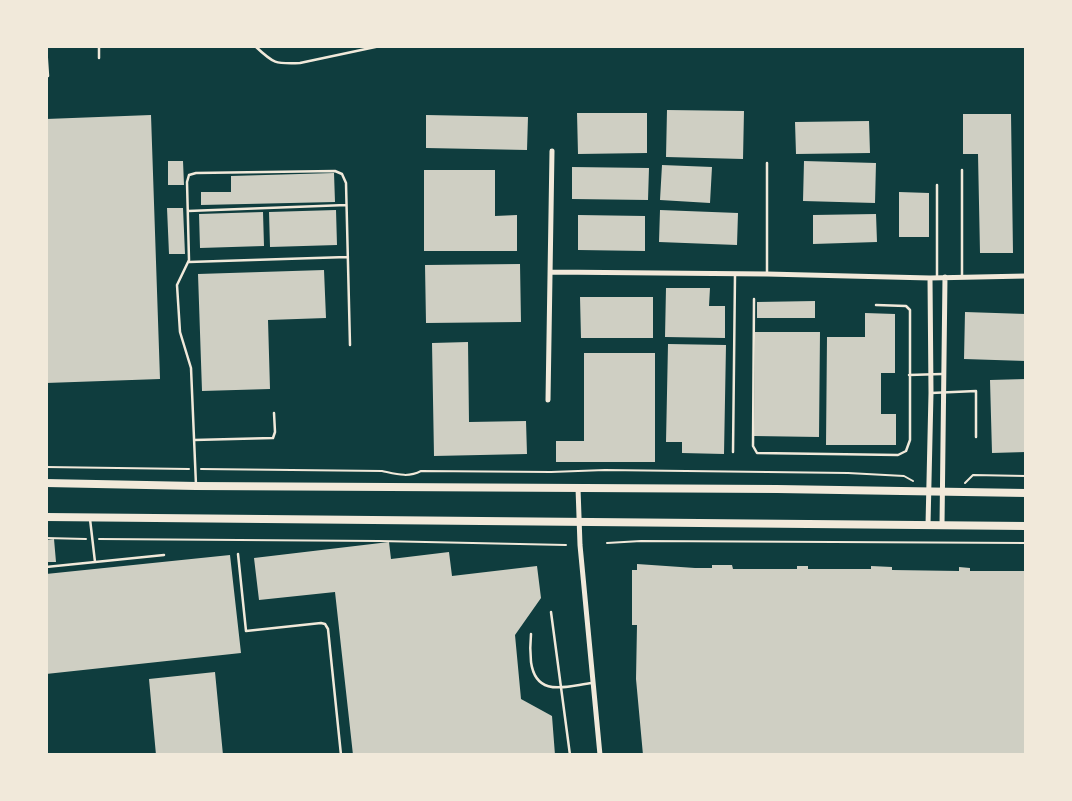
<!DOCTYPE html>
<style>
body{margin:0}
#map{position:relative;width:1072px;height:801px;overflow:hidden;background:#0f3d3e;font-family:Lora,serif}
canvas{display:block}
.frame{position:absolute;inset:0;border:48px solid #f1e9da;pointer-events:none}
</style>
<div id="map">
<canvas width="1072" height="801"></canvas>
<div class="frame"></div>
</div>
<script>
const c = document.querySelector('canvas').getContext('2d');
c.lineJoin = 'round';
function fill(path, color) { c.fillStyle = color; c.fill(path, 'evenodd'); }
function strokePath(path, color, width, dash) { c.strokeStyle = color; c.lineWidth = width; c.lineCap = dash ? 'butt' : 'round'; c.setLineDash(dash || []); c.stroke(path); }
fill(new Path2D(`
 M 667,110 L 744,111 L 743,159 L 666,157 Z
 M 577,113 L 647,113 L 647,153 L 578,154 Z
 M 963,114 L 1011,114 L 1013,253 L 980,253 L 978,154 L 963,154 Z
 M 151,115 L 160,379 L 46,383 L 46,119 Z
 M 426,115 L 528,117 L 527,150 L 426,148 Z
 M 869,121 L 870,153 L 796,154 L 795,122 Z
 M 168,161 L 183,161 L 184,185 L 168,185 Z
 M 804,161 L 876,163 L 875,203 L 803,201 Z
 M 662,165 L 712,167 L 710,203 L 660,200 Z
 M 572,167 L 649,168 L 648,200 L 572,199 Z
 M 424,170 L 495,170 L 495,216 L 517,215 L 517,251 L 424,251 Z
 M 334,173 L 335,202 L 201,205 L 201,192 L 231,192 L 231,176 Z
 M 899,192 L 929,193 L 929,237 L 899,237 Z
 M 167,208 L 183,208 L 185,254 L 169,254 Z
 M 336,210 L 337,245 L 270,247 L 269,212 Z
 M 660,210 L 738,213 L 737,245 L 659,242 Z
 M 263,212 L 264,246 L 200,248 L 199,214 Z
 M 876,214 L 877,242 L 813,244 L 813,215 Z
 M 578,215 L 645,216 L 645,251 L 578,250 Z
 M 520,264 L 521,322 L 426,323 L 425,265 Z
 M 324,270 L 326,318 L 268,320 L 270,389 L 202,391 L 198,274 Z
 M 666,288 L 710,288 L 709,306 L 725,306 L 725,338 L 665,337 Z
 M 580,297 L 653,297 L 653,338 L 581,338 Z
 M 815,301 L 815,318 L 757,318 L 757,302 Z
 M 965,312 L 1026,314 L 1026,361 L 964,359 Z
 M 865,313 L 895,314 L 895,373 L 881,373 L 881,414 L 896,414 L 896,445 L 826,445 L 827,337 L 865,337 Z
 M 755,332 L 820,332 L 819,437 L 754,436 Z
 M 468,342 L 469,422 L 526,421 L 527,454 L 434,456 L 432,343 Z
 M 668,344 L 726,345 L 724,454 L 682,453 L 682,442 L 666,442 Z
 M 584,353 L 655,353 L 655,462 L 556,462 L 556,441 L 584,441 Z
 M 1026,379 L 1026,452 L 992,453 L 990,380 Z
 M 54,539 L 56,562 L 46,562 L 46,540 Z
 M 389,542 L 391,559 L 449,552 L 452,576 L 537,566 L 541,598 L 515,635 L 521,699 L 552,716 L 555,755 L 353,755 L 335,592 L 259,600 L 254,558 Z
 M 230,555 L 241,653 L 46,674 L 46,574 Z
 M 637,564 L 695,568 L 712,568 L 712,565 L 732,565 L 733,569 L 797,569 L 797,566 L 808,566 L 808,569 L 871,569 L 871,566 L 892,567 L 892,570 L 959,571 L 959,567 L 970,568 L 970,571 L 1026,571 L 1026,755 L 643,755 L 636,679 L 637,625 L 632,625 L 632,570 L 637,570 Z
 M 215,672 L 223,755 L 156,755 L 149,679 Z`), '#cfcfc3');
strokePath(new Path2D(`
 M 46,467 L 189,469
 M 201,469 L 382,471 C 396,474 408,478 421,471 L 551,472 L 605,470 L 848,473 L 904,476 L 913,481
 M 965,483 L 973,475 L 1026,476
 M 46,538 L 86,539
 M 99,539 L 379,541 L 566,545
 M 607,543 L 641,541 L 1026,543`), '#f1e9da', 2);
strokePath(new Path2D(`
 M 46,46 L 48,76
 M 99,46 L 99,58
 M 255,46 C 274,64 275,64 300,63 L 380,46
 M 962,170 L 962,277
 M 188,211 L 346,205
 M 189,262 L 347,257
 M 767,274 L 767,163
 M 937,277 L 937,185
 M 754,299 L 753,446 L 757,453 L 898,455 L 906,451 L 910,440 L 910,310 L 906,306 L 876,305
 M 909,375 L 942,374
 M 931,393 L 976,391 L 976,437
 M 194,440 L 273,438 L 275,432 L 274,413
 M 733,452 L 735,275
 M 196,485 L 191,368 L 180,332 L 177,285 L 189,260 L 187,182 L 189,175 L 196,173 L 335,171 L 342,174 L 346,183 L 350,345
 M 90,519 L 95,562
 M 238,554 L 246,631 L 321,623 L 325,624 L 328,629 L 341,755
 M 46,567 L 164,555
 M 551,612 L 570,755
 M 531,634 C 530,644 530,652 531,662 C 536,698 566,686 592,683`), '#f1e9da', 2.5);
strokePath(new Path2D(`
 M 551,272 L 767,274 L 930,278 L 1026,276
 M 548,400 L 552,151
 M 578,488 L 580,545 L 600,755
 M 928,525 L 931,393 L 930,278
 M 942,525 L 945,277`), '#f1e9da', 5);
strokePath(new Path2D(`
 M 46,483 L 196,486 L 777,489 L 1026,493
 M 46,517 L 1026,526`), '#f1e9da', 8);
</script>
